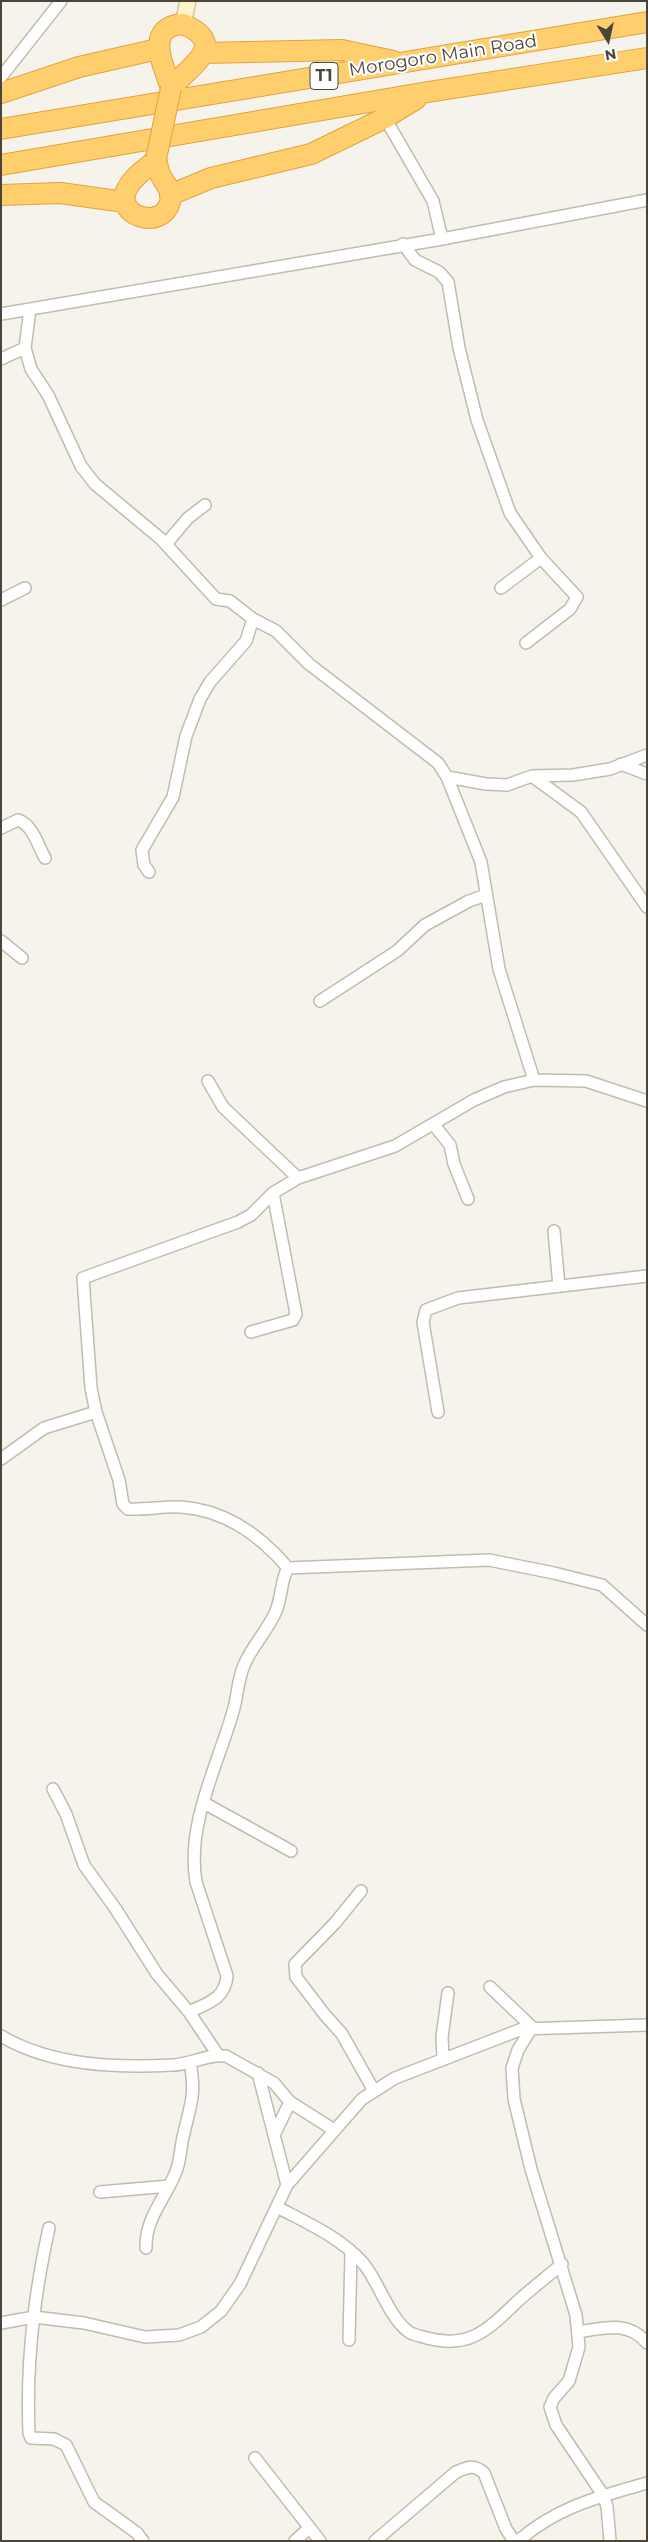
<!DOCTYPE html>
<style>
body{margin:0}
#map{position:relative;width:648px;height:2542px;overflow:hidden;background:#f6f3ec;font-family:Montserrat,sans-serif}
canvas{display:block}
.frame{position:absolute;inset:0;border:2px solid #4b4439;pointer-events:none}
.north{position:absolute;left:583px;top:15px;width:50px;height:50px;-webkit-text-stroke:4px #fff;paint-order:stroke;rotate:170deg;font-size:14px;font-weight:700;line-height:20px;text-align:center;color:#4b4439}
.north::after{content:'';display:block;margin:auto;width:18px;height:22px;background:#4b4439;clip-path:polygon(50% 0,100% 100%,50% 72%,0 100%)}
</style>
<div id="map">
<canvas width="648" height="2542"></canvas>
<div class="frame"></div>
<div class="north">N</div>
</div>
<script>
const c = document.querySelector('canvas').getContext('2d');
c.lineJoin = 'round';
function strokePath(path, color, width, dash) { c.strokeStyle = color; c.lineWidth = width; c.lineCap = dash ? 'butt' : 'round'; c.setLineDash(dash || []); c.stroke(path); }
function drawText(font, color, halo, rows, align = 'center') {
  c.font = font + ' Montserrat,sans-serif'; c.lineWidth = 4.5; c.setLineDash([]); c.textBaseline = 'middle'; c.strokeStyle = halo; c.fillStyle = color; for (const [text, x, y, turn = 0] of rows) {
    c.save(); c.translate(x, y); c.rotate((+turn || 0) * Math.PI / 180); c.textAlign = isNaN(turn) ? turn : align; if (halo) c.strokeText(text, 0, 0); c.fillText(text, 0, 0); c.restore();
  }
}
const street = new Path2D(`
 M 1,77 L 61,1
 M 385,118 L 433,201 L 442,239
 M 403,244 L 415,260 L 439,272 L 448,282 L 459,348 L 477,420 L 510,513 L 541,558 L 577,597 L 570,609 L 526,643
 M 30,309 L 25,348 L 31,369 L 48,395 L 81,466 L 95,484 L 161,539 L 216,599 L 230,601 L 253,619 L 276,631 L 309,664 L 438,763 L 447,777 L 481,862 L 499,969 L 534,1080
 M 1,314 L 442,239 L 647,200
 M 1,359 L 25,348
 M 166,544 L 188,518 L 205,505
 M 501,588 L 541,558
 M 1,600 L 25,588
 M 621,764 L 647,774
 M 532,776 L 581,812 L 647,907
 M 447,777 L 486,784 L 507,785 L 532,776 L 573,775 L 610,769 L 647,755
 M 1,828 L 18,820 C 33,825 38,846 45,858
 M 149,872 L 144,865 L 142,850 L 173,797 L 186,736 L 200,699 L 210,682 L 246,641 L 253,619
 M 1,941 L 22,958
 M 320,1001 L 397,951 L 425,925 L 469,901 L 486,895
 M 208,1081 L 223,1107 L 298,1178
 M 434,1125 L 450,1145 L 454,1164 L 468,1199
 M 554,1231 L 559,1286
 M 251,1332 L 293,1320 L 296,1314 L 273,1193
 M 438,1412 L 423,1322 L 426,1310 L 458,1298 L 647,1276
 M 1,1459 L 44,1428 L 96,1412
 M 288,1568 C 261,1536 225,1510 181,1507 C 164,1506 146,1510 128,1509 L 123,1504 L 119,1480 L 96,1412 L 91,1388 L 83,1278 L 238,1222 L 251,1215 L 273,1193 L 298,1178 L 395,1146 L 474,1100 L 504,1087 L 534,1080 L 586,1081 L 647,1101
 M 53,1789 L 66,1814 L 84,1865 L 115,1908 L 157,1974 L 189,2012 L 218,2055
 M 204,1803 L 291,1851
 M 361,1891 L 335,1923 L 295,1964 L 296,1977 L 325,2015 L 342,2034 L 374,2091
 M 490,1987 L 534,2029
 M 189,2012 C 208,2003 225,1999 227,1976 L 196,1882 C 186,1823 219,1763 234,1708 C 238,1693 238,1677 245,1663 C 253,1645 268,1630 276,1611 C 282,1597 281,1578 288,1568 L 489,1560 L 554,1573 L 602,1585 L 647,1625
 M 531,2029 L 518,2050 L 512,2068 L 514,2099 L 531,2169 L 576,2315 L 579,2347 L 569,2381 L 554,2398 L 550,2407 L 556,2425 L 603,2495 L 607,2506 L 610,2541
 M 1,2036 C 52,2066 116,2068 173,2065 C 191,2064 208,2054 226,2056 L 274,2083 L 290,2102 L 334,2130
 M 443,2058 L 442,2037 L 448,1993
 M 258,2073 L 287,2185
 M 275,2133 L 290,2102
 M 100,2192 L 169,2186
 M 277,2207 C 307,2223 340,2237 363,2263 C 379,2282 389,2318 409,2332 C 413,2335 421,2336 427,2338 C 471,2350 489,2328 519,2300 C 532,2288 548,2276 562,2264
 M 49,2228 C 34,2295 26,2364 29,2433 L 31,2438 L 54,2439 L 66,2445 L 94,2502 L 137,2533 L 143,2541
 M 146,2248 C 145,2219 164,2200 175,2174 C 181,2161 180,2147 184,2133 C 191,2102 196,2095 190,2062
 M 1,2323 L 34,2317 L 84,2323 L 145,2337 L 179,2335 L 201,2327 L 221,2311 L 240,2284 L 287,2185 L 362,2099 L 395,2078 L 522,2029 L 647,2025
 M 578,2332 C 604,2328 628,2320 647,2343
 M 349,2340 L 351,2252
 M 255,2458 L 320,2541
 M 295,2541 L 309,2528
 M 375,2541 L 456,2472 C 468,2467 474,2464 484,2473 L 506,2529 L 514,2541
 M 518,2541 C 557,2507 598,2497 647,2483`);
const secondary = new Path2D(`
 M 183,24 L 188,1`);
const highway = new Path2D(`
 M 183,24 C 231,45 188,67 171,88 C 163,65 144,27 183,24 Z
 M 204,53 L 342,50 L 393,61
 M 1,93 L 79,67 L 158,49
 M 1,129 L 647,22
 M 156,159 C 157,163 158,169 160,174 C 164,184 173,189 170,202 C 162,232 113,215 127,189 C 133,176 147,169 156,159 Z
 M 1,165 L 428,92 L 647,58
 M 1,195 L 60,193 L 125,202
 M 170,195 L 211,178 L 311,154 L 385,118 L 416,99`);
strokePath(street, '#c2bbae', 14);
strokePath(secondary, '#d6c79b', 18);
strokePath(highway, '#e0a43c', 22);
strokePath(street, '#fff', 11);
strokePath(secondary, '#fff3cd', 15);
strokePath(highway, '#ffcf6e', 20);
const highwayBridge = new Path2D(`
 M 156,159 L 171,88`);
strokePath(highwayBridge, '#e0a43c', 22, []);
strokePath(highwayBridge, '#ffcf6e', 20);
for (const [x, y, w] of [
 [324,76,28]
]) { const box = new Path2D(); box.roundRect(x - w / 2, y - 13.5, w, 27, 4); c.fillStyle = '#fff'; c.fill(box); strokePath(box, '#4b4439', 1); }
drawText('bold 16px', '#4b4439', null, [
 ["T1",324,76]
]);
drawText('18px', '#4b4439', '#fff', [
 ["Morogoro Main Road",443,56,-9]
]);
</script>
